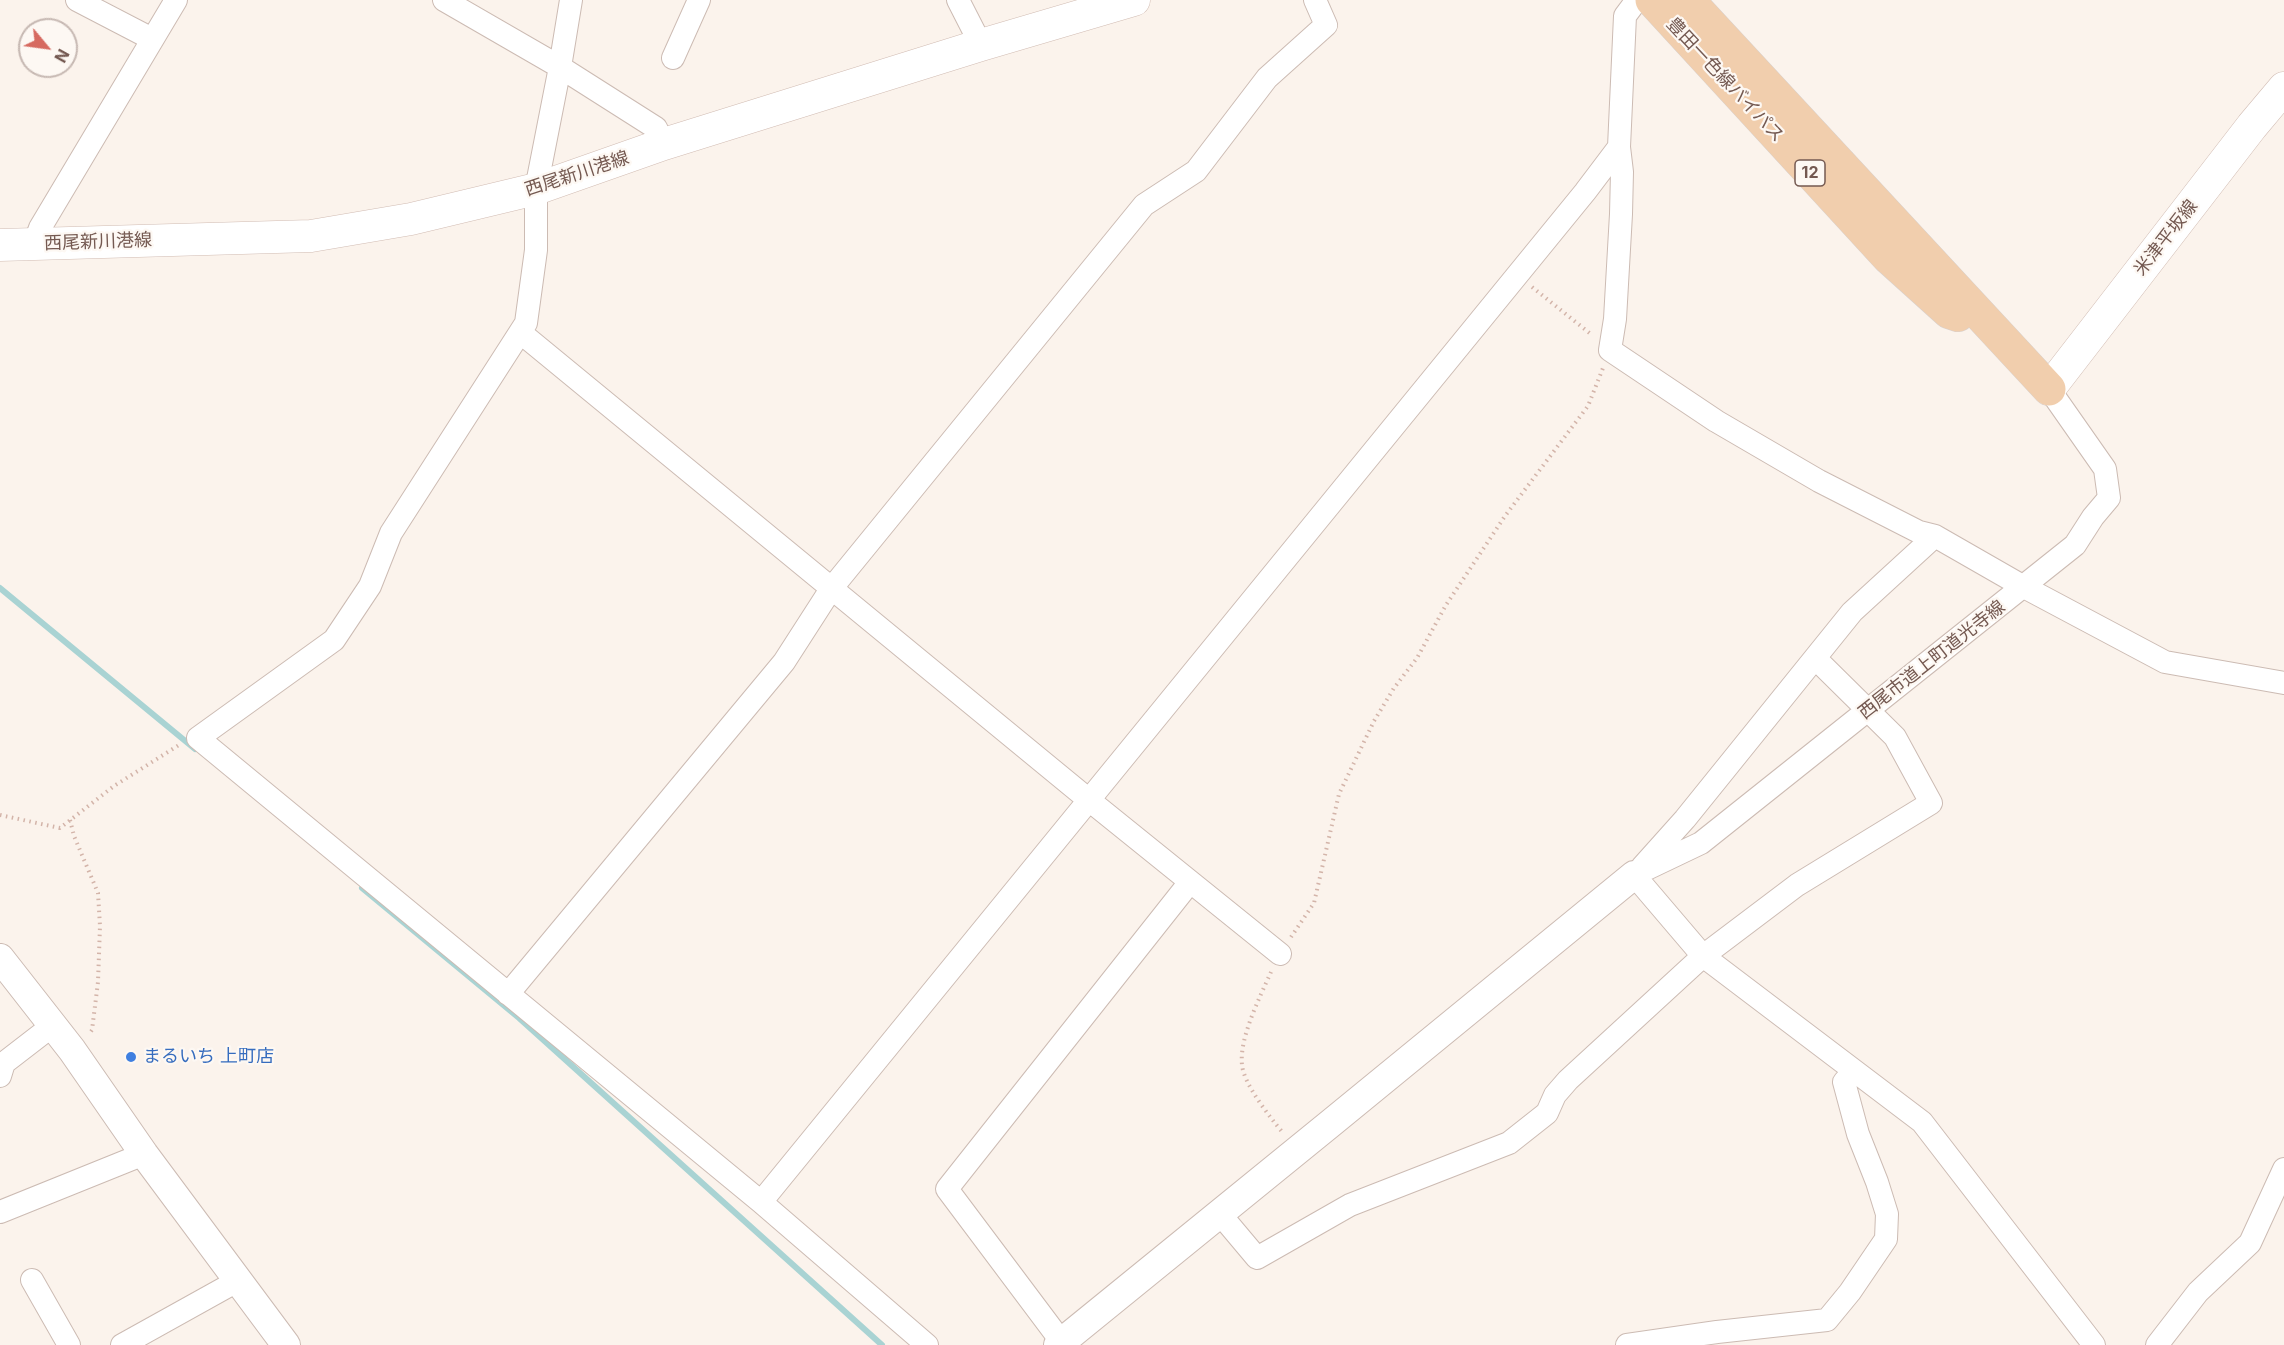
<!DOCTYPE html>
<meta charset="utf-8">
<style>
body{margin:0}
#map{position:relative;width:2284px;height:1345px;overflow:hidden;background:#fbf3ec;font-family:Inter,sans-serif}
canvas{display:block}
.north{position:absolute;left:18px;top:18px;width:60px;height:60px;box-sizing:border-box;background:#fdf8f3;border:2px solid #c6b8b2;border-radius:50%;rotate:119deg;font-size:16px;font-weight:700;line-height:24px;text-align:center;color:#745951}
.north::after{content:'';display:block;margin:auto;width:21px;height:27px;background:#d66a60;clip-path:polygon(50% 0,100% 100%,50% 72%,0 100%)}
</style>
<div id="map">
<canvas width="2284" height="1345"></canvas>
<div class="north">N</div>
</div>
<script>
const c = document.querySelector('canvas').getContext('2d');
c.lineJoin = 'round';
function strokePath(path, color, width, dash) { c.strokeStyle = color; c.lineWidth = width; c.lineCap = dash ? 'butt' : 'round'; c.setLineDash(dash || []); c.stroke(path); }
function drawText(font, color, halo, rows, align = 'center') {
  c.font = font + ' Inter,"Noto Sans JP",sans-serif'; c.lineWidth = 4.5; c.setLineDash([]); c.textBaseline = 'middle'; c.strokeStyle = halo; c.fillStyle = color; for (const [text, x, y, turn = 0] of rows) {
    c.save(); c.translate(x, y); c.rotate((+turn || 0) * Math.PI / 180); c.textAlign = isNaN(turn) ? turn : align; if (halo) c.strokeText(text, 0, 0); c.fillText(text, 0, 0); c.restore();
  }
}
strokePath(new Path2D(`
 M 0,588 L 195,749
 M 362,888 L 519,1018 L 882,1345`), '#a9d3d3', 6);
const minor = new Path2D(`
 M 77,0 L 152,39
 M 444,0 L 560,67 L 656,128 L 664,144
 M 571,0 L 560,67 L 536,189 L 536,250 L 526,323 L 391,533 L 370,586 L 334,640 L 198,738 L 761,1202 L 927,1345
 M 958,0 L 981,45
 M 1637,0 L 1625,16 L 1619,147 L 1622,172 L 1621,214 L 1615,319 L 1610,350 L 1716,421 L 1819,481 L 1919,532 L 1935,536 L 2024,587 L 2165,662 L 2284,683
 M 673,58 L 699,0
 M 34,244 L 40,228 L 176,0
 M 521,333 L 1089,800 L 1280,954
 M 1642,867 L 1685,819 L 1852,612 L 1935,536
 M 1634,875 L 1701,843 L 2075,545 L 2093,517 L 2109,498 L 2105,469 L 2049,389
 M 1634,875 L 1703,956 L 1922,1122 L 2094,1345
 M 508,994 L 784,662 L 831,589 L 1144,205 L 1196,171 L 1267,78 L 1326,25 L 1315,0
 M 0,1076 L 4,1063 L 52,1026
 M 761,1202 L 1585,192 L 1619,147
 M 0,1212 L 144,1154
 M 1220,1214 L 1257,1258 L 1350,1205 L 1509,1143 L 1547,1113 L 1555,1095 L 1568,1080 L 1703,956 L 1797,885 L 1931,803 L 1895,737 L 1815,658
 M 32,1280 L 69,1345
 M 122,1345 L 239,1280
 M 1064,1345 L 947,1189 L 1190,882
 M 1627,1345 L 1717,1332 L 1827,1320 L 1850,1292 L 1886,1239 L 1887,1214 L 1877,1182 L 1858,1134 L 1844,1082 L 1854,1071
 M 2157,1345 L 2198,1292 L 2250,1243 L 2284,1169`);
const tertiary = new Path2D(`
 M 0,958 L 72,1050 L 144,1154 L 286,1345
 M 1058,1345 C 1250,1189 1443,1032 1634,875`);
const secondary = new Path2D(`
 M 0,245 L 311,236 L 411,219 L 536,189 L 664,144 L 981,45 L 1134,0
 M 2049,389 L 2252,126 L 2284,88`);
const primary = new Path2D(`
 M 1652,0 L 1888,257 L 1949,312 L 1958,315
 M 1688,0 L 2049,389`);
strokePath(minor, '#ccbbb3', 24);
strokePath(tertiary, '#ccbbb3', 30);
strokePath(secondary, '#d1bcb3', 33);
strokePath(primary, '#d8d1ce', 34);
strokePath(new Path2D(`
 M 1532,287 L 1592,335
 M 0,815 L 60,828 L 114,786 L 179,745
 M 70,820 L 74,836 L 98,893 L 100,926 L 98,982 L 92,1030 L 89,1034
 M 1291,937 L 1314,903 L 1339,794 L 1374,721 L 1394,688 L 1417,658 L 1446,605 L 1505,516 L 1588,406 L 1603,368
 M 1271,972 C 1260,997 1239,1038 1242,1065 C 1244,1085 1270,1117 1283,1133`), '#d3b4a9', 4, [1.5, 4.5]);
strokePath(minor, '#fff', 22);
strokePath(tertiary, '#fff', 28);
strokePath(secondary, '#fff', 32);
strokePath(primary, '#f1cead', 33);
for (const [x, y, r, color] of [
 [131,1057,6,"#3f7fe0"]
]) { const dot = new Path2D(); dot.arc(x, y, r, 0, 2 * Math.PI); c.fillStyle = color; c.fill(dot); strokePath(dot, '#fdf8f3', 2); }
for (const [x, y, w] of [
 [1810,173,30]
]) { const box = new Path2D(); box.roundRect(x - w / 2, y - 13, w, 26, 4.5); c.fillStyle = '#fdf8f3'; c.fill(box); strokePath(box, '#745951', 1.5); }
drawText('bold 16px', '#745951', null, [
 ["12",1810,173]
]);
drawText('18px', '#745951', '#fdf8f3', [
 ["豊田一色線バイパス",1725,80,47],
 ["西尾新川港線",577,174,-18],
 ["米津平坂線",2166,238,-52],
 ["西尾新川港線",98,242,-2],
 ["西尾市道上町道光寺線",1932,660,-38]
]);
drawText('18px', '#366cbe', '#fdf8f3', [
 ["まるいち 上町店",143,1057]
], 'left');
</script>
